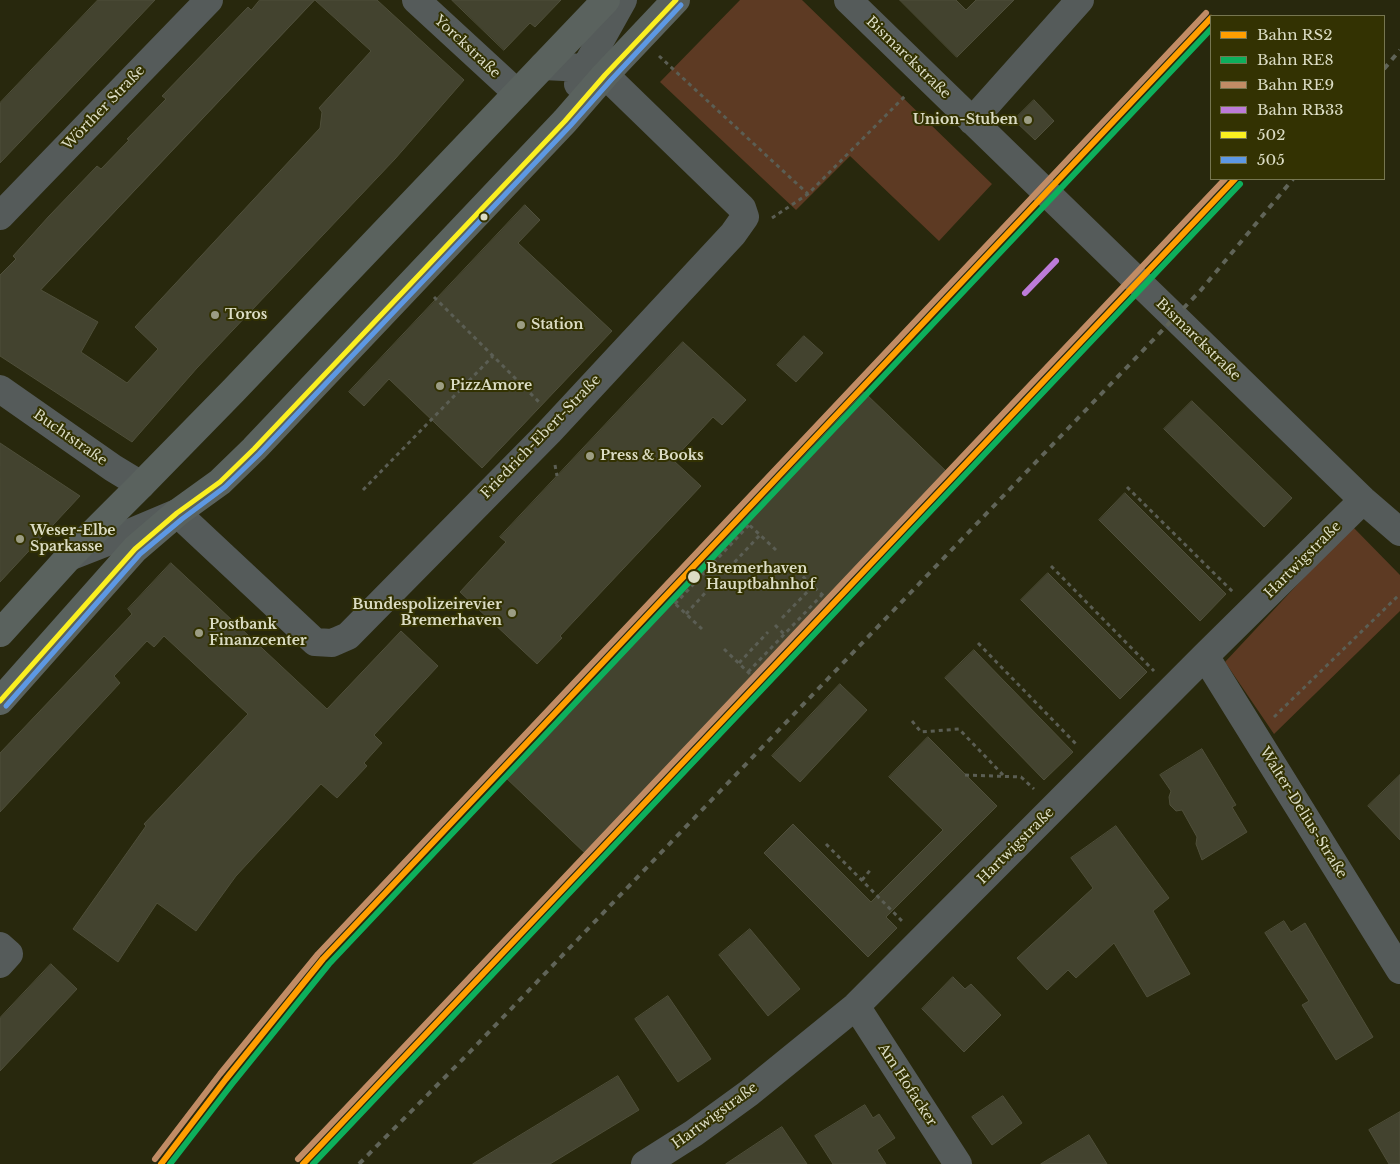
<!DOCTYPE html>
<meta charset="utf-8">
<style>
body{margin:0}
#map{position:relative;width:1400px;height:1164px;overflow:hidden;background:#28280d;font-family:"Libre Baskerville",serif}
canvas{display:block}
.legend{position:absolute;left:1210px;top:15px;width:175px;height:165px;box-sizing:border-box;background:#333202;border:1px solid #767650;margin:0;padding:6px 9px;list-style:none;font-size:15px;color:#dbdcc4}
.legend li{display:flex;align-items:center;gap:10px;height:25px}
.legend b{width:25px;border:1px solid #767650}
</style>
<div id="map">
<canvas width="1400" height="1164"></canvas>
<ul class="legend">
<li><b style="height:6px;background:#ff9e00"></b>Bahn RS2</li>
<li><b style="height:6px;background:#0daf5c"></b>Bahn RE8</li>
<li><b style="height:6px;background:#c18c65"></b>Bahn RE9</li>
<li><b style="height:6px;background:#bd7bd9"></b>Bahn RB33</li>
<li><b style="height:6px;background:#faef20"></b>502</li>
<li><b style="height:6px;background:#5d98e3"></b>505</li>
</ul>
</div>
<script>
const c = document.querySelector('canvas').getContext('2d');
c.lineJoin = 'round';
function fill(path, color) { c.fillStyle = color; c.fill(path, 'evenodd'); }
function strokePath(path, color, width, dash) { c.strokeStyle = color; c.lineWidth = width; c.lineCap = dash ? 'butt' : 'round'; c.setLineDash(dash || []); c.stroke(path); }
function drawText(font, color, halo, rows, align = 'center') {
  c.font = font + ' "Libre Baskerville",serif'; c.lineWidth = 4; c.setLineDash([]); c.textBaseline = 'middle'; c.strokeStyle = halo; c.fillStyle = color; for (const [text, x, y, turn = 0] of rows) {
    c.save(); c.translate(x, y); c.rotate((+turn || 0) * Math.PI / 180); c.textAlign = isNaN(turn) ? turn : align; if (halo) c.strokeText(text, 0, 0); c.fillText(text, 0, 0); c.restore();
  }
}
fill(new Path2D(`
 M 740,0 L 802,0 L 992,184 L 939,241 L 850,156 L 796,210 L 660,82 Z
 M 1352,526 L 1400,575 L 1400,611 L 1274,734 L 1225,662 Z`), '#5d3a23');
const building = new Path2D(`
 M 98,0 L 155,0 L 0,163 L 0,103 Z
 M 260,0 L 377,0 L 464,80 L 395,159 L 197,368 L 132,442 L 0,356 L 0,275 L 16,259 L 13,256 L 49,216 L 97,166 L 101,169 L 129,140 L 127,139 L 166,99 L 162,96 L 248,7 L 251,10 ZM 315,0 L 371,51 L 319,108 L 322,112 L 320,128 L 135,327 L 158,349 L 127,383 L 81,352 L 98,322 L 41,290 Z
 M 452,0 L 561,0 L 535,27 L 530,23 L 504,50 Z
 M 900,0 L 956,0 L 966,10 L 976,0 L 1014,0 L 957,57 Z
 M 1034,100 L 1054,121 L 1035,140 L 1014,120 Z
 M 525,205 L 540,220 L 518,243 L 612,331 L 482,468 L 389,379 L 364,406 L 349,392 Z
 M 804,336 L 823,353 L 796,382 L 777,365 Z
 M 683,342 L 746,400 L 722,425 L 713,417 L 673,460 L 701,486 L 560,636 L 562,638 L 537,664 L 460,592 L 506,542 L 500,537 Z
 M 864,392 L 949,474 L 588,856 L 504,776 Z
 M 1192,401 L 1292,498 L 1264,527 L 1164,429 Z
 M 0,443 L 80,496 L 0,582 Z
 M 1125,493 L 1226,594 L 1200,621 L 1099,520 Z
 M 171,563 L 327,709 L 401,631 L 438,666 L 374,735 L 382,743 L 364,763 L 367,766 L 337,798 L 321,784 L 236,876 L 196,931 L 157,903 L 118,962 L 73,929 L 146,826 L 144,824 L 248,714 L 164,636 L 154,647 L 147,641 L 114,676 L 120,683 L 0,812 L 0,753 L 132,614 L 128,609 Z
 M 1048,573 L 1147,672 L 1120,699 L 1021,600 Z
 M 974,650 L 1073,752 L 1044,780 L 945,678 Z
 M 840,684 L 867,710 L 800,782 L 772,756 Z
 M 928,737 L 997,806 L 886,917 L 897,928 L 868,957 L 764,853 L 793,824 L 871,902 L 943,830 L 889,777 Z
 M 1202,749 L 1236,805 L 1232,807 L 1247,832 L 1202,860 L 1196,844 L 1197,837 L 1182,810 L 1176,811 L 1170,805 L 1169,797 L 1171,791 L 1160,775 Z
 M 1400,775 L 1400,840 L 1368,806 Z
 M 1116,826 L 1169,898 L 1153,911 L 1190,974 L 1147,997 L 1114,943 L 1076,978 L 1068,970 L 1047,990 L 1017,958 L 1093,888 L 1071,858 Z
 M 1284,921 L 1291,932 L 1305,923 L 1373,1037 L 1336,1060 L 1302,1005 L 1309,1001 L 1265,933 Z
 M 750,929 L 800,989 L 768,1016 L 719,955 Z
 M 51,964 L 77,989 L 0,1071 L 0,1018 Z
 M 953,977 L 965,989 L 971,984 L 1001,1015 L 964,1052 L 922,1009 Z
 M 668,996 L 711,1059 L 678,1082 L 635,1019 Z
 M 618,1076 L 639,1110 L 550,1164 L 473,1164 Z
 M 1003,1096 L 1022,1123 L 992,1145 L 972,1117 Z
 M 865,1105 L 873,1118 L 879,1114 L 895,1138 L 877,1150 L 886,1164 L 833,1164 L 815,1136 Z
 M 1400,1112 L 1400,1164 L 1389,1164 L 1369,1130 Z
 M 782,1127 L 807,1164 L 726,1164 Z
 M 1089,1135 L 1107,1164 L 1041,1164 Z`);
fill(building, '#43432f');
strokePath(building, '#4f4f3a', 1);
strokePath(new Path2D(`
 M 659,56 L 808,194
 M 772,218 L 808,194 L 907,94
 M 434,297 L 539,402
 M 555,465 L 557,476
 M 1127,487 L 1233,592
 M 363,490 L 493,356
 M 744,520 L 776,550
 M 711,565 L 722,576
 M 1051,566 L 1154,671
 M 729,568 L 760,535
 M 797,571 L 829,601
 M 670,599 L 702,629
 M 675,604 L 749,525
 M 686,614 L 715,582
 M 782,618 L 813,586
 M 775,625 L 784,634
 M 978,643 L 1077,745
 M 724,649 L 755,679
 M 739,663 L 768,632
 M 748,672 L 822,595
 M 1274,717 L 1400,594
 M 912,721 L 921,732 L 959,729 L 1004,776
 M 965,775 L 1021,777 L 1034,789
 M 826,844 L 903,922
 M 862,880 L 872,868`), '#5b5e54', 3, [4, 4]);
strokePath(new Path2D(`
 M 416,0 L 517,93
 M 848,0 L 1363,500 L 1400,532
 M 578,84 L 585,68 L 623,0
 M 972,121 L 1080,0
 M 0,216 L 209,0
 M 0,389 L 113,468 L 141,485
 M 69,557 L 120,537 L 177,513 L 315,642 L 332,643 L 348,636 L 549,432 L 733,234 L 745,217 L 742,208 L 605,75 L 585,68 L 543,66
 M 1205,656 L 1400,970
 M 0,946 L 9,954 L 0,964
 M 856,1006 L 958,1164
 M 645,1164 L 694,1133 L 749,1093 L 856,1006 L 1205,656 L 1363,500`), '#555b5a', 28);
strokePath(new Path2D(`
 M 0,633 L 69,557 L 141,485 L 233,391 L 606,0
 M 0,701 L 135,549 L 177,513 L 220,482 L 254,449 L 565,121 L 605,75 L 676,0`), '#5a625e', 28);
strokePath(new Path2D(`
 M 1384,69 L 1400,50
 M 359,1164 L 463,1059 L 1201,290 L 1293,179`), '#606458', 4, [6, 6]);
strokePath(new Path2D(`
 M 0,701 L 135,549 L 177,513 L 220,482 L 254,449 L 565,121 L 605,75 L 676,0`), '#faef20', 5);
strokePath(new Path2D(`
 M 6,706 L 140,554 L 182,519 L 225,487 L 259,454 L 570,126 L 611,80 L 681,5`), '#5d98e3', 5);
strokePath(new Path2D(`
 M 161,1164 L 226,1079 L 323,959 L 1211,18
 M 303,1164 L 1235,179`), '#ff9e00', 6);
strokePath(new Path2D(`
 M 170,1164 L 232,1084 L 329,964 L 1211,29
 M 313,1164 L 1240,184`), '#0daf5c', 6);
strokePath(new Path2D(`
 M 155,1159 L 220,1074 L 318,954 L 1206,13
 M 298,1159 L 1225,179`), '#c18c65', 6);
strokePath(new Path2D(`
 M 1025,293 L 1056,261`), '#bd7bd9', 6);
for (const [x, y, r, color] of [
 [1028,120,5,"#9c9d84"],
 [484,217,4.5,"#dbdcc4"],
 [215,315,5,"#9c9d84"],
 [521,325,5,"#9c9d84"],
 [440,386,5,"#9c9d84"],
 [590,456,5,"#9c9d84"],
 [20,539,5,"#9c9d84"],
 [694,577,7,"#dbdcc4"],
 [512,613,5,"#9c9d84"],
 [199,633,5,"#9c9d84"]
]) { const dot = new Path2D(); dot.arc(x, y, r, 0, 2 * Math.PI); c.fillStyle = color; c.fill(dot); strokePath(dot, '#333202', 2); }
drawText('14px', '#dbdcc4', '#333202', [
 ["Yorckstraße",467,47,43],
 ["Bismarckstraße",908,58,44],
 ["Wörther Straße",104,108,-46],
 ["Bismarckstraße",1198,340,44],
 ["Friedrich-Ebert-Straße",541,437,-46],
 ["Buchtstraße",70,438,35],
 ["Hartwigstraße",1303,560,-45],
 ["Walter-Delius-Straße",1303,813,58],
 ["Hartwigstraße",1016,846,-45],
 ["Am Hofacker",907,1085,57],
 ["Hartwigstraße",715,1116,-36]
]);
drawText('bold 14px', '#dbdcc4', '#333202', [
 ["Union-Stuben",1018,120,"right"],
 ["Toros",225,315],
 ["Station",531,325],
 ["PizzAmore",450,386],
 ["Press & Books",600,456],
 ["Weser-Elbe",30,531],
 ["Sparkasse",30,547],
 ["Bundespolizeirevier",502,605,"right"],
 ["Bremerhaven",502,621,"right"],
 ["Postbank",209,625],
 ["Finanzcenter",209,641]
], 'left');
drawText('bold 14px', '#dbdcc4', '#333202', [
 ["Bremerhaven",706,569],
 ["Hauptbahnhof",706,585]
], 'left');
</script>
